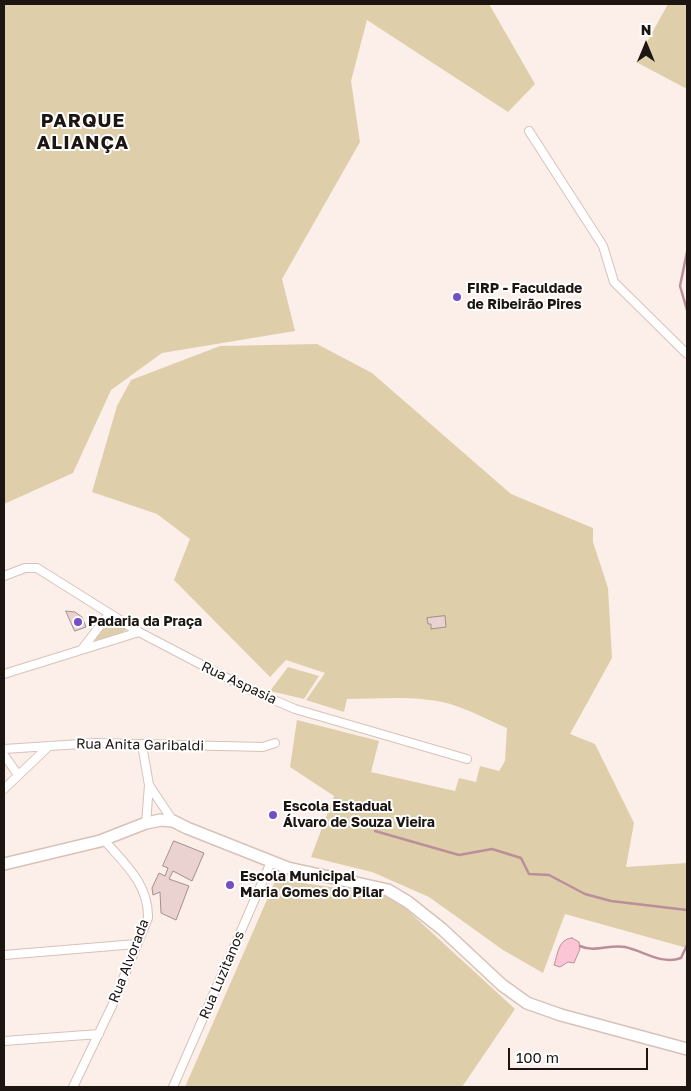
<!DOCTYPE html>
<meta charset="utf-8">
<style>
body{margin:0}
#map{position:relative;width:691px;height:1091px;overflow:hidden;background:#fcefea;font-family:"Golos Text",sans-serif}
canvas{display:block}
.frame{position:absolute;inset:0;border:5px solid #1d1512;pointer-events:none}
.north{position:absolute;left:621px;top:20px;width:50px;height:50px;-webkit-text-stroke:4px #fff;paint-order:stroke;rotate:0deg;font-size:14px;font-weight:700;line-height:20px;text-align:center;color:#1d1512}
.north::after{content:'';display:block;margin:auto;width:18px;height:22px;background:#1d1512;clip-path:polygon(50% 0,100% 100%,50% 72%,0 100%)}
.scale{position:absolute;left:508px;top:1048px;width:140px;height:22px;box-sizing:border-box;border:2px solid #1d1512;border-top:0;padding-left:6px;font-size:15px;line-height:18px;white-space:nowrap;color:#1d1512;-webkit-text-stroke:4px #fff;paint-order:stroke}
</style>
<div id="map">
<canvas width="691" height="1091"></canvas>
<div class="frame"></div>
<div class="north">N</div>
<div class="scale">100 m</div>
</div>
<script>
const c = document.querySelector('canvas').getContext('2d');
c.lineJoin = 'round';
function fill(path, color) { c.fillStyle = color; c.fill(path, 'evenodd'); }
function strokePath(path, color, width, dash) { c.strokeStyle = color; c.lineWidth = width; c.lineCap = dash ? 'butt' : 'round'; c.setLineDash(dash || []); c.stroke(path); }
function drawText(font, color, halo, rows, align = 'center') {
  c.font = font + ' "Golos Text",sans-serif'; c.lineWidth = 4; c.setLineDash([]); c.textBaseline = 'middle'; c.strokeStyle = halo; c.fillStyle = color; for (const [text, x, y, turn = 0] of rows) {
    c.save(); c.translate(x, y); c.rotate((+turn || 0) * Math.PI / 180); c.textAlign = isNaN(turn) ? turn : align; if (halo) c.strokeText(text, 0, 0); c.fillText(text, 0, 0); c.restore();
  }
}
fill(new Path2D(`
 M 4,4 L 489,4 L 535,84 L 508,112 L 367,20 L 351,81 L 360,142 L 282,279 L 295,331 L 162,353 L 111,390 L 73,473 L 4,504 Z
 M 668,4 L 687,4 L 687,89 L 636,62 Z
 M 317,344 L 372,373 L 511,494 L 593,528 L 593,542 L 608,588 L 612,658 L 570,734 L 595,744 L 634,823 L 626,867 L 687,863 L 687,948 L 565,914 L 543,973 L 503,950 L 429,897 L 372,872 L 311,857 L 334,796 L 290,767 L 297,720 L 379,741 L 371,772 L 455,791 L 459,778 L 476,782 L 480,766 L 499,771 L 505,761 L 507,728 C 488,720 470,710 450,704 C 417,695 380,699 347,699 L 344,712 L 306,700 L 325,673 L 286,660 L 270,677 L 174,580 L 190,539 L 157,514 L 92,492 L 117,406 L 131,380 L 220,346 Z
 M 110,617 L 129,628 L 113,638 L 90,642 Z
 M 288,667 L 319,676 L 304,699 L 270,691 Z
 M 276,879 L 392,896 L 515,1009 L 462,1087 L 185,1087 Z`), '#dfceaa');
const water = new Path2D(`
 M 572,938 L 579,942 L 580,949 L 574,963 L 568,962 L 560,967 L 554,965 C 558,954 558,939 572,938 Z`);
fill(water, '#fcc5d5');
strokePath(water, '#b9909a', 1);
strokePath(new Path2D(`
 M 687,252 L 680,286 L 687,310
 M 375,831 L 459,855 L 492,849 L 521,858 L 529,874 L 549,875 L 585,894 L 611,901 L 687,910
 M 580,946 C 595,953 609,944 625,947 C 644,951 661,965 681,958 L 687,945`), '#b9909a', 2.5);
const building = new Path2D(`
 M 66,611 L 75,612 L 82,617 L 86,627 L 75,631 Z
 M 445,616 L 446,627 L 431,629 L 431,624 L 428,624 L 427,618 Z
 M 174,841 L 204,853 L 192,881 L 173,871 L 169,879 L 189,886 L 176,920 L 161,913 L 160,892 L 153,895 L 152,888 L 159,873 L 165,876 L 168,868 L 163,866 Z`);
fill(building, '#ead2d1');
strokePath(building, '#a48e8d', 1);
const minor = new Path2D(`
 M 529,131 L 603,246 L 614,282 L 687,354
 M 4,576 L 25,568 L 37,568 L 139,632 L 246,688 L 295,709 L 467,759
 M 83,648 L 109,614
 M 4,674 L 139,632
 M 142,745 L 149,785 L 146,823
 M 4,749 L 96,743 L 263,747 L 275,743
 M 4,755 L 18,775
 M 149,785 L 173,821
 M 4,789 L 49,746
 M 4,955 L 136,944
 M 4,1041 L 99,1034
 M 73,1087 L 112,1006 L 148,918 C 149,884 124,863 104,840
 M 173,1087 L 271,862`);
const secondary = new Path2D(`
 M 4,864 L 100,841 L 146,823 L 161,820 L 173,821 L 187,828 L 288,868 L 388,890 L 408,902 L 442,929 L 502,985 L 527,1003 L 561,1015 L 687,1049`);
strokePath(minor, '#d7c2b9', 10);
strokePath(secondary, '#d7c2b9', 14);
strokePath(minor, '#fff', 8);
strokePath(secondary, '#fff', 11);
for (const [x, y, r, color] of [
 [457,297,5,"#754dc6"],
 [78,622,5,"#754dc6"],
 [273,815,5,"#754dc6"],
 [230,885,5,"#754dc6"]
]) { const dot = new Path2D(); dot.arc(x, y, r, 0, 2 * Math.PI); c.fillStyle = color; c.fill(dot); strokePath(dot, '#fff', 2); }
drawText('bold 14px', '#1d1512', '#fff', [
 ["FIRP - Faculdade",467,289],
 ["de Ribeirão Pires",467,305],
 ["Padaria da Praça",88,622],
 ["Escola Estadual",283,807],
 ["Álvaro de Souza Vieira",283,823],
 ["Escola Municipal",240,877],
 ["Maria Gomes do Pilar",240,893]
], 'left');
drawText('14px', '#1d1512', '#fff', [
 ["Rua Aspasia",239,683,25],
 ["Rua Anita Garibaldi",140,745,1],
 ["Rua Alvorada",129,961,-69],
 ["Rua Luzitanos",222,975,-67]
]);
c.letterSpacing = '1px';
drawText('bold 19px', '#1d1512', '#fff', [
 ["PARQUE",83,121],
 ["ALIANÇA",83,143]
]);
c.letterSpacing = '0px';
</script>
